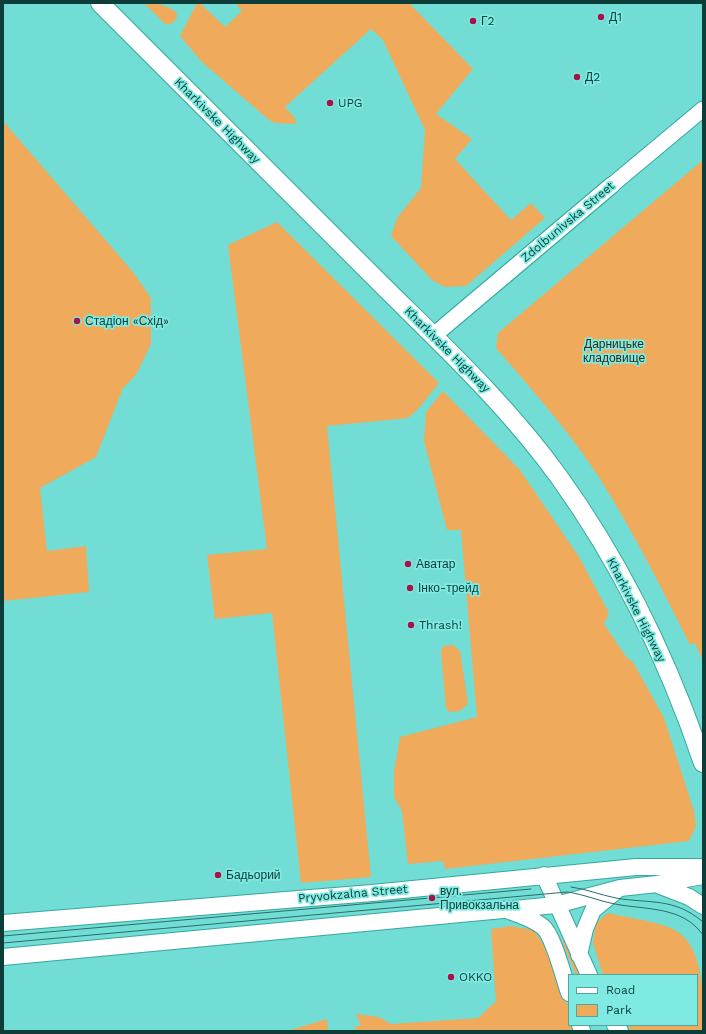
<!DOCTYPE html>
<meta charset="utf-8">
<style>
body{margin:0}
#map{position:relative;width:706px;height:1034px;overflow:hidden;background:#71ddd4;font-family:"Work Sans",sans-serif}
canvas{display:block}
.frame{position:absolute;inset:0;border:4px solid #0c3d39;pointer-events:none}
.legend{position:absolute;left:568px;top:974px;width:130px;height:52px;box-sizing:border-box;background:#7feae1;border:1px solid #51a59e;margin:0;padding:5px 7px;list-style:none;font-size:12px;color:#0c3d39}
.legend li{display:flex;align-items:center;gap:8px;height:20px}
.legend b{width:20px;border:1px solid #51a59e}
</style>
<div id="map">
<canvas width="706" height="1034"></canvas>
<div class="frame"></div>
<ul class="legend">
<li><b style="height:5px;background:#fff"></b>Road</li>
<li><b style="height:11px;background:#efab5b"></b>Park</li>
</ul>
</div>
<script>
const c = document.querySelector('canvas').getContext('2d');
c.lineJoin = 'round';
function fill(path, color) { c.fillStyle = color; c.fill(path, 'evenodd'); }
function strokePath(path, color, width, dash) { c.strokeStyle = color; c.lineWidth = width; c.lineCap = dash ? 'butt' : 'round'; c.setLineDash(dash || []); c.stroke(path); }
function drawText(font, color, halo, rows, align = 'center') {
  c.font = font + ' "Work Sans",sans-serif'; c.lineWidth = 3.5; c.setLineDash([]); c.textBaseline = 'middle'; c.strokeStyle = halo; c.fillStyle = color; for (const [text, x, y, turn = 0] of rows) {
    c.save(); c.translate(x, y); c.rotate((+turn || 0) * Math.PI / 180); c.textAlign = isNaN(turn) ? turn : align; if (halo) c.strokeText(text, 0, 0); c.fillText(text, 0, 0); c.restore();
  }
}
fill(new Path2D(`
 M 144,3 C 156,3 168,5 177,13 L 177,18 L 171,24 L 165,24 Z
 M 197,3 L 200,3 L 225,27 L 242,11 L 235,3 L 409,3 L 473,69 L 436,114 L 472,139 L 455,159 L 511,220 L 531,203 L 545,218 L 466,286 L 445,287 L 433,281 L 391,236 L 397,218 L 421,188 L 425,130 L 383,40 L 371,29 L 285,107 L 295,118 L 296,124 L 275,123 L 269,120 L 202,62 L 180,36 Z
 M 3,121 L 133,272 L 151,298 L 151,344 L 136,375 L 123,388 L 96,457 L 40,488 L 47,551 L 86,546 L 89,592 L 3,601 Z
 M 703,160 L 703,661 L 695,643 L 690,645 C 662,589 634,533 600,479 C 570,432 532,390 496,348 L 498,333 Z
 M 277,222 L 439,383 L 419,408 L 408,418 L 327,426 L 371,877 L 301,883 L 272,613 L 215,619 L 207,555 L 267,549 L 228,245 Z
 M 443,391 L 520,470 L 579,557 L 609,613 L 604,624 L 627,658 L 633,662 L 664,718 L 694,811 L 696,826 L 689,841 L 445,869 L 443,861 L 408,864 L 402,811 L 394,797 L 394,772 L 400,737 L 477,717 L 461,530 L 447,530 L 424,441 L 426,412 Z
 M 453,645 L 460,651 L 468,704 L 460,711 L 449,712 L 446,708 L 441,652 L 443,646 Z
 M 608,913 C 628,918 649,920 668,927 C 706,940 703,998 703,1031 L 631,1031 L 627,1025 L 697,1025 L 697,975 L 603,975 L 593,943 L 596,923 Z
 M 511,926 L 534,930 L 547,950 L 569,1009 L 569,1025 L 575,1025 L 578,1031 L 356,1031 L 355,1026 L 361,1026 L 356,1014 L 379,1017 L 391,1024 L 478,1018 L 496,1001 L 491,929 Z
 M 569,939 L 583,975 L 576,975 L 562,941 Z
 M 327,1019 L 328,1031 L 287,1031 Z`), '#efab5b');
const tertiary = new Path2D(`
 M 612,185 L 703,109`);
const secondary = new Path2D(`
 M 433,336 L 612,185
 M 544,875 L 589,975
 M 658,885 L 689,897 L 703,906
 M 509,911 C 521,915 533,919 543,927 C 553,935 564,978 569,993
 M 3,923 L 372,893 L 636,867 L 703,867
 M 579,955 L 585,929 L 593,910 L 615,892
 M 3,957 L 556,905 L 620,888 L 657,884 L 703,876
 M 580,1025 L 582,1031
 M 615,1025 L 620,1031`);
const primary = new Path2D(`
 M 100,3 C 190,94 281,184 372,275 C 437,340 505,402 559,477 C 621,563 669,663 703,763`);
strokePath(tertiary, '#35a8a0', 17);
strokePath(secondary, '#35a8a0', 18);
strokePath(primary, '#35a8a0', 20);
strokePath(tertiary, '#fff', 15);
strokePath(secondary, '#fff', 16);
strokePath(primary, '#fff', 18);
strokePath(new Path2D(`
 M 571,887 C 587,889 600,895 616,898 C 650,904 674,897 703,922
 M 3,936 L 531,889
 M 3,943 L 567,892 C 583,894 599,901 615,904 C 646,910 683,906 703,935`), '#2b6e68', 1);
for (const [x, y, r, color] of [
 [601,17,4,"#a71248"],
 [473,21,4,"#a71248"],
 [577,77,4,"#a71248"],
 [330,103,4,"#a71248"],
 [77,321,4,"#a71248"],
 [408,564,4,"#a71248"],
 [410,588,4,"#a71248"],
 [411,625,4,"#a71248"],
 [218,875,4,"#a71248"],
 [432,898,4,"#a71248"],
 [451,977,4,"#a71248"]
]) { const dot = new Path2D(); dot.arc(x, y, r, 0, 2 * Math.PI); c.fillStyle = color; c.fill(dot); strokePath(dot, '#7feae1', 1.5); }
drawText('12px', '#0c3d39', '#7feae1', [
 ["Д1",609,17],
 ["Г2",481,21],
 ["Д2",585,77],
 ["UPG",338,103],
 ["Стадіон «Схід»",85,321],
 ["Аватар",416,564],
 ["Інко-трейд",418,588],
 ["Thrash!",419,625],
 ["Бадьорий",226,875],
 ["вул.",440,891],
 ["Привокзальна",440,905],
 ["OKKO",459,977]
], 'left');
drawText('12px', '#0c3d39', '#7feae1', [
 ["Kharkivske Highway",217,121,45],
 ["Zdolbunivska Street",568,222,-40],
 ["Kharkivske Highway",447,350,45],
 ["Kharkivske Highway",636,610,63],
 ["Pryvokzalna Street",353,894,-5]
]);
drawText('12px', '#382816', '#7feae1', [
 ["Дарницьке",614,344],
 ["кладовище",614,358]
]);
</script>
